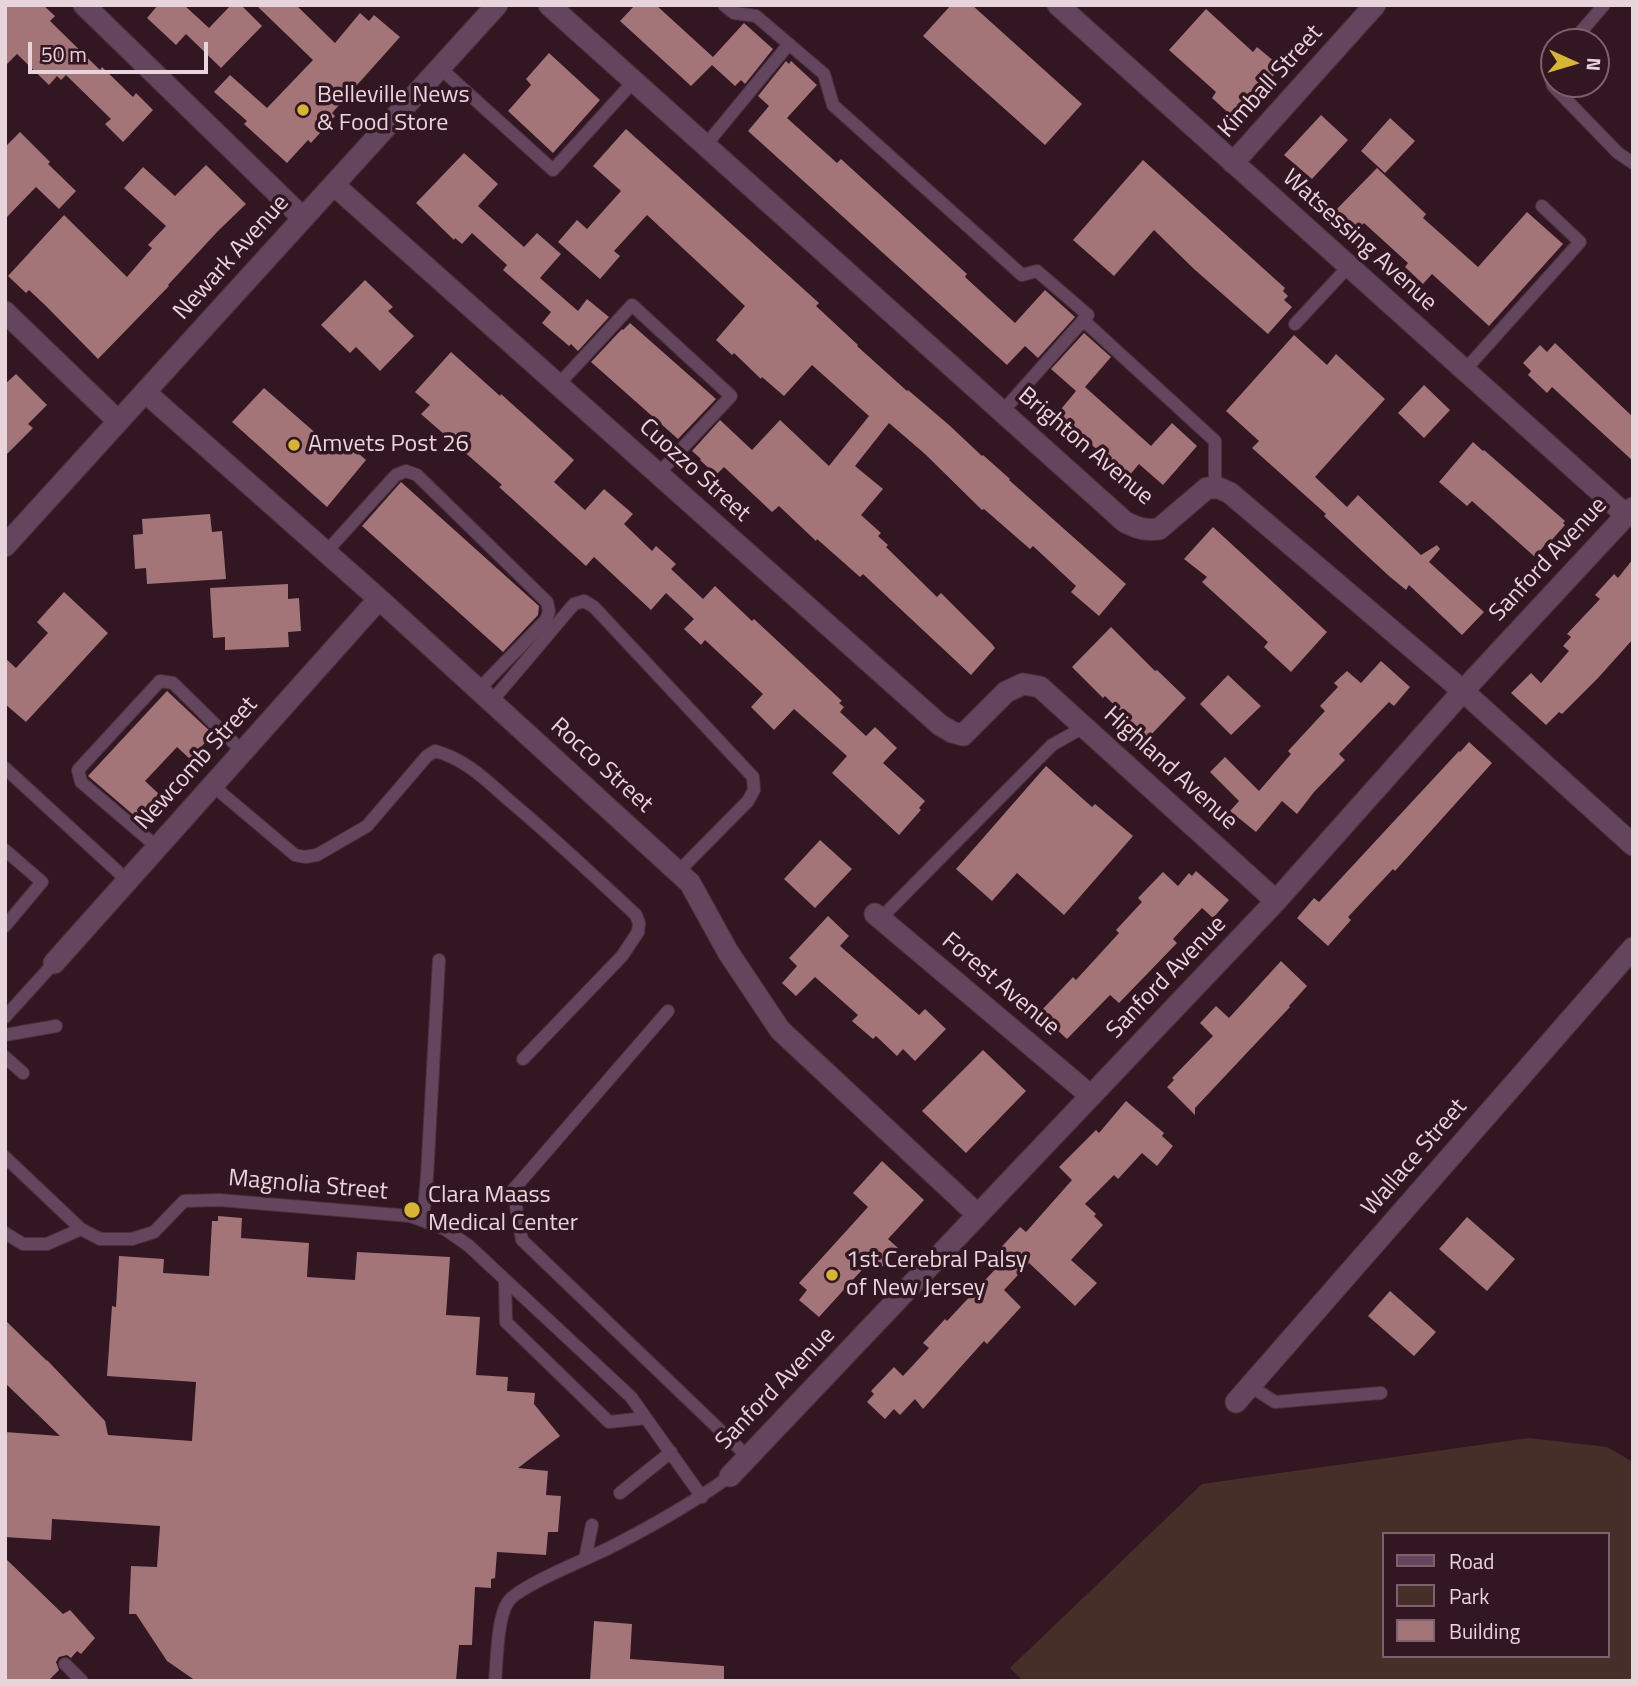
<!DOCTYPE html>
<style>
body{margin:0}
#map{position:relative;width:1638px;height:1686px;overflow:hidden;background:#321622;font-family:"Titillium Web",sans-serif}
canvas{display:block}
.frame{position:absolute;inset:0;border:7px solid #e8d4db;pointer-events:none}
.legend{position:absolute;left:1382px;top:1532px;width:228px;height:126px;box-sizing:border-box;background:#321622;border:2px solid #7b626c;margin:0;padding:9px 12px;list-style:none;font-size:21px;color:#e8d4db}
.legend li{display:flex;align-items:center;gap:14px;height:35px}
.legend b{width:35px;border:2px solid #7b626c}
.north{position:absolute;left:1540px;top:28px;width:70px;height:70px;box-sizing:border-box;background:#321622;border:2px solid #7b626c;border-radius:50%;rotate:94deg;font-size:19px;font-weight:700;line-height:28px;text-align:center;color:#e8d4db}
.north::after{content:'';display:block;margin:auto;width:24px;height:32px;background:#d6b534;clip-path:polygon(50% 0,100% 100%,50% 72%,0 100%)}
.scale{position:absolute;left:28px;top:42px;width:180px;height:32px;box-sizing:border-box;border:4px solid #e8d4db;border-top:0;padding-left:9px;font-size:21px;line-height:24px;white-space:nowrap;color:#e8d4db;-webkit-text-stroke:5px #321622;paint-order:stroke}
</style>
<div id="map">
<canvas width="1638" height="1686"></canvas>
<div class="frame"></div>
<ul class="legend">
<li><b style="height:9px;background:#63465d"></b>Road</li>
<li><b style="height:19px;background:#472f29"></b>Park</li>
<li><b style="height:19px;background:#a37579"></b>Building</li>
</ul>
<div class="north">N</div>
<div class="scale">50 m</div>
</div>
<script>
const c = document.querySelector('canvas').getContext('2d');
c.lineJoin = 'round';
function fill(path, color) { c.fillStyle = color; c.fill(path, 'evenodd'); }
function strokePath(path, color, width, dash) { c.strokeStyle = color; c.lineWidth = width; c.lineCap = dash ? 'butt' : 'round'; c.setLineDash(dash || []); c.stroke(path); }
function drawText(font, color, halo, rows, align = 'center') {
  c.font = font + ' "Titillium Web",sans-serif'; c.lineWidth = 7; c.setLineDash([]); c.textBaseline = 'middle'; c.strokeStyle = halo; c.fillStyle = color; for (const [text, x, y, turn = 0] of rows) {
    c.save(); c.translate(x, y); c.rotate((+turn || 0) * Math.PI / 180); c.textAlign = isNaN(turn) ? turn : align; if (halo) c.strokeText(text, 0, 0); c.fillText(text, 0, 0); c.restore();
  }
}
fill(new Path2D(`
 M 1529,1438 L 1607,1447 L 1633,1462 L 1633,1681 L 1023,1681 L 1010,1668 L 1202,1484 ZM 1384,1534 L 1608,1534 L 1608,1656 L 1384,1656 Z`), '#472f29');
fill(new Path2D(`
 M 5,5 L 43,5 L 55,16 L 50,21 L 100,70 L 102,67 L 133,97 L 136,93 L 153,110 L 123,142 L 105,124 L 111,119 L 66,75 L 61,80 L 57,76 L 49,85 L 17,54 L 5,66 Z
 M 158,5 L 184,5 L 209,28 L 231,5 L 241,5 L 262,26 L 221,68 L 186,34 L 176,45 L 147,18 Z
 M 256,5 L 296,5 L 335,43 L 360,13 L 369,21 L 374,15 L 400,37 L 332,113 L 335,116 L 311,143 L 308,140 L 287,163 L 244,124 L 247,121 L 214,92 L 230,75 L 267,108 L 313,60 Z
 M 635,5 L 656,5 L 713,57 L 744,23 L 773,49 L 745,84 L 741,80 L 735,86 L 712,65 L 691,86 L 620,21 Z
 M 951,5 L 972,5 L 1082,104 L 1045,145 L 923,36 Z
 M 1206,9 L 1253,52 L 1257,47 L 1281,67 L 1235,119 L 1212,98 L 1216,92 L 1169,50 Z
 M 549,53 L 600,100 L 553,153 L 508,111 L 531,85 L 526,79 Z
 M 786,61 L 789,64 L 791,61 L 817,85 L 787,118 L 837,163 L 841,159 L 967,274 L 965,277 L 1015,323 L 1045,290 L 1075,317 L 1038,358 L 1025,346 L 1007,365 L 748,131 L 769,106 L 758,96 Z
 M 1321,115 L 1348,140 L 1312,179 L 1284,155 Z
 M 1390,118 L 1415,141 L 1385,173 L 1361,151 Z
 M 626,129 L 819,303 L 816,306 L 858,345 L 857,346 L 907,391 L 908,390 L 949,425 L 982,456 L 983,455 L 1010,479 L 1009,480 L 1126,584 L 1099,616 L 1071,592 L 1076,586 L 1033,546 L 1030,549 L 984,509 L 982,510 L 925,454 L 889,423 L 855,466 L 883,489 L 861,515 L 881,533 L 878,536 L 888,545 L 886,547 L 937,597 L 941,593 L 992,644 L 995,648 L 971,675 L 863,574 L 860,577 L 817,539 L 816,541 L 779,506 L 772,512 L 724,467 L 716,475 L 700,460 L 701,459 L 692,451 L 720,420 L 752,450 L 780,420 L 829,466 L 869,416 L 812,365 L 784,396 L 762,377 L 761,379 L 734,353 L 732,355 L 716,340 L 745,306 L 647,215 L 614,251 L 620,256 L 600,279 L 558,242 L 577,220 L 587,229 L 621,191 L 593,166 Z
 M 20,132 L 50,162 L 48,164 L 76,191 L 59,209 L 36,187 L 5,219 L 5,147 Z
 M 464,153 L 498,184 L 478,206 L 524,247 L 537,233 L 561,254 L 540,278 L 578,311 L 587,299 L 609,317 L 578,351 L 571,344 L 569,346 L 542,323 L 551,312 L 503,270 L 507,265 L 472,233 L 462,244 L 455,238 L 454,240 L 416,203 Z
 M 1143,160 L 1285,288 L 1283,291 L 1288,296 L 1284,300 L 1292,307 L 1268,334 L 1194,269 L 1154,230 L 1114,276 L 1073,240 Z
 M 206,165 L 246,204 L 218,231 L 168,285 L 169,286 L 98,359 L 47,307 L 29,290 L 26,293 L 8,276 L 64,215 L 127,277 L 152,248 L 148,245 L 166,226 L 124,188 L 143,167 L 175,196 Z
 M 1377,168 L 1426,214 L 1423,218 L 1478,267 L 1527,212 L 1563,244 L 1489,326 L 1432,274 L 1423,284 L 1405,267 L 1408,263 L 1364,223 L 1355,233 L 1333,213 Z
 M 365,280 L 393,307 L 388,311 L 414,336 L 380,371 L 356,347 L 350,353 L 321,325 Z
 M 630,323 L 716,399 L 678,439 L 591,362 L 622,329 L 623,330 Z
 M 1084,333 L 1111,357 L 1085,387 L 1151,446 L 1172,423 L 1197,446 L 1163,485 L 1139,464 L 1128,477 L 1057,414 L 1076,391 L 1051,369 Z
 M 1294,335 L 1327,365 L 1336,354 L 1385,399 L 1315,477 L 1347,507 L 1358,495 L 1421,555 L 1437,545 L 1440,549 L 1429,562 L 1484,612 L 1462,635 L 1409,585 L 1406,590 L 1389,576 L 1324,516 L 1326,514 L 1252,448 L 1259,441 L 1226,411 Z
 M 1555,343 L 1633,417 L 1633,461 L 1552,387 L 1547,393 L 1528,375 L 1531,371 L 1523,363 L 1540,345 L 1547,352 Z
 M 451,352 L 500,396 L 501,394 L 574,460 L 554,482 L 585,510 L 604,489 L 633,514 L 624,524 L 652,551 L 656,546 L 676,564 L 671,569 L 703,599 L 715,586 L 752,621 L 754,619 L 842,701 L 839,703 L 844,707 L 840,712 L 866,736 L 875,727 L 897,748 L 883,763 L 925,801 L 919,808 L 921,810 L 899,835 L 832,773 L 847,756 L 794,709 L 774,730 L 751,707 L 763,694 L 705,640 L 701,645 L 684,629 L 694,619 L 666,593 L 651,610 L 594,557 L 586,566 L 499,487 L 502,485 L 421,414 L 430,405 L 415,392 Z
 M 16,374 L 47,405 L 28,424 L 33,428 L 5,456 L 5,384 Z
 M 1424,385 L 1450,410 L 1424,438 L 1398,413 Z
 M 264,388 L 335,450 L 343,440 L 366,460 L 327,507 L 232,422 Z
 M 1473,442 L 1483,451 L 1484,450 L 1565,521 L 1563,523 L 1565,525 L 1550,542 L 1548,541 L 1535,557 L 1472,501 L 1467,506 L 1439,482 Z
 M 401,482 L 539,606 L 538,615 L 503,652 L 362,526 Z
 M 210,514 L 212,532 L 222,531 L 226,579 L 147,584 L 146,568 L 135,569 L 133,535 L 143,534 L 142,519 Z
 M 1213,527 L 1327,632 L 1291,672 L 1264,647 L 1268,642 L 1202,582 L 1207,577 L 1184,559 Z
 M 1633,559 L 1633,639 L 1598,678 L 1562,714 L 1559,712 L 1546,725 L 1511,693 L 1531,673 L 1541,683 L 1569,651 L 1563,646 L 1571,637 L 1567,634 L 1600,599 L 1595,595 L 1614,574 L 1618,578 Z
 M 288,584 L 288,599 L 299,598 L 301,631 L 288,632 L 289,647 L 225,650 L 225,637 L 213,638 L 210,588 Z
 M 64,592 L 108,633 L 26,722 L 5,704 L 5,658 L 16,668 L 48,633 L 37,622 Z
 M 1111,627 L 1155,671 L 1157,670 L 1186,698 L 1148,738 L 1105,696 L 1103,698 L 1072,667 Z
 M 1381,661 L 1410,687 L 1394,706 L 1389,702 L 1339,754 L 1345,760 L 1314,792 L 1297,814 L 1282,801 L 1256,832 L 1230,811 L 1239,801 L 1210,772 L 1225,757 L 1259,791 L 1291,754 L 1288,751 L 1325,711 L 1320,706 L 1338,687 L 1334,683 L 1347,671 L 1361,683 Z
 M 1228,675 L 1261,706 L 1231,735 L 1200,704 Z
 M 167,691 L 213,734 L 190,759 L 177,747 L 145,781 L 159,794 L 137,818 L 88,776 Z
 M 1469,742 L 1492,763 L 1395,871 L 1393,869 L 1348,917 L 1351,920 L 1328,946 L 1297,918 L 1314,898 L 1319,902 L 1459,751 L 1460,752 Z
 M 1046,766 L 1092,807 L 1095,804 L 1133,836 L 1064,915 L 1017,873 L 992,901 L 956,869 Z
 M 820,840 L 852,869 L 815,908 L 784,879 Z
 M 1196,871 L 1229,900 L 1213,918 L 1202,908 L 1173,939 L 1177,943 L 1119,1003 L 1110,995 L 1067,1039 L 1039,1013 L 1073,977 L 1076,980 L 1119,933 L 1116,930 L 1142,902 L 1138,898 L 1163,872 L 1178,886 L 1189,873 L 1192,876 Z
 M 828,916 L 849,936 L 840,946 L 919,1015 L 925,1009 L 946,1029 L 915,1061 L 903,1049 L 897,1056 L 876,1036 L 873,1039 L 852,1021 L 858,1015 L 815,977 L 796,996 L 782,983 L 797,966 L 789,958 Z
 M 1281,961 L 1307,986 L 1289,1006 L 1290,1007 L 1195,1108 L 1195,1115 L 1167,1087 L 1174,1080 L 1172,1078 L 1213,1036 L 1200,1023 L 1216,1006 L 1229,1018 Z
 M 983,1050 L 1026,1091 L 966,1153 L 922,1111 Z
 M 1126,1101 L 1164,1133 L 1162,1136 L 1173,1146 L 1157,1166 L 1142,1153 L 1118,1179 L 1114,1175 L 1085,1204 L 1096,1214 L 1094,1216 L 1103,1225 L 1071,1260 L 1097,1283 L 1075,1306 L 1029,1263 L 1004,1290 L 1021,1307 L 987,1344 L 984,1341 L 923,1409 L 915,1399 L 900,1415 L 894,1409 L 885,1419 L 867,1402 L 874,1394 L 871,1391 L 894,1367 L 903,1376 L 929,1348 L 923,1343 L 945,1319 L 947,1321 L 1001,1263 L 993,1256 L 1020,1227 L 1026,1232 L 1072,1180 L 1059,1167 L 1096,1130 L 1099,1133 Z
 M 882,1161 L 924,1200 L 888,1239 L 898,1248 L 880,1269 L 871,1260 L 819,1317 L 799,1300 L 807,1290 L 799,1283 L 868,1207 L 853,1193 Z
 M 218,1216 L 242,1218 L 241,1238 L 309,1243 L 307,1277 L 355,1280 L 357,1252 L 450,1257 L 446,1315 L 480,1317 L 476,1375 L 508,1377 L 507,1391 L 535,1393 L 534,1404 L 560,1436 L 518,1468 L 548,1471 L 546,1495 L 561,1496 L 558,1532 L 548,1532 L 546,1555 L 497,1552 L 495,1578 L 491,1579 L 491,1588 L 475,1587 L 472,1645 L 459,1645 L 456,1681 L 196,1681 L 167,1661 L 136,1614 L 129,1614 L 131,1566 L 157,1567 L 160,1526 L 52,1519 L 51,1540 L 5,1537 L 5,1432 L 60,1436 L 5,1383 L 5,1320 L 47,1361 L 47,1360 L 105,1421 L 108,1435 L 192,1441 L 196,1382 L 107,1376 L 112,1306 L 116,1307 L 119,1256 L 164,1259 L 163,1273 L 209,1276 L 212,1221 L 218,1221 Z
 M 1467,1217 L 1515,1259 L 1487,1291 L 1439,1249 Z
 M 1390,1291 L 1436,1332 L 1414,1356 L 1368,1316 Z
 M 5,1558 L 63,1614 L 70,1610 L 95,1638 L 81,1654 L 77,1651 L 71,1658 L 67,1655 L 59,1657 L 56,1662 L 59,1670 L 48,1681 L 5,1681 Z
 M 594,1621 L 632,1624 L 630,1659 L 724,1666 L 724,1681 L 590,1681 Z`), '#a37579');
const service = new Path2D(`
 M 724,5 L 734,13 L 756,16 L 824,74 L 833,105 L 1022,275 L 1037,271 L 1088,315 L 1002,412
 M 1572,42 L 1604,5
 M 1554,62 L 1550,76 L 1553,86 L 1618,153 L 1633,163
 M 440,68 L 553,170 L 634,81
 M 705,146 L 789,44
 M 1083,320 L 1215,441 L 1215,488
 M 1295,324 L 1348,267
 M 1464,371 L 1580,242 L 1542,206
 M 558,385 L 632,305 L 731,396 L 658,474
 M 326,552 L 396,475 L 406,471 L 417,475 L 547,602 L 549,611 L 546,620 L 478,690
 M 491,702 L 574,604 L 584,601 L 594,607 L 753,777 L 754,790 L 748,801 L 678,872
 M 5,768 L 128,881
 M 213,786 L 295,855 L 305,857 L 317,855 L 367,826 L 427,756 L 435,751 C 466,759 488,782 511,802 C 554,838 595,877 636,915 L 639,923 L 638,932 L 622,956 L 523,1059
 M 157,847 L 81,782 L 78,770 L 160,681 L 173,683 L 243,752
 M 5,850 L 42,882 L 5,926
 M 880,919 L 1052,745 L 1084,727
 M 668,1011 L 513,1190 L 522,1240 L 748,1457
 M 5,1017 L 54,963
 M 5,1035 L 56,1026
 M 5,1057 L 23,1073
 M 5,1157 L 81,1229 L 100,1239 L 132,1239 L 154,1232 L 184,1201 L 219,1200 L 410,1216 L 445,1229 L 469,1246 L 631,1397 L 702,1497
 M 423,1220 L 427,1176 L 439,960
 M 5,1233 L 23,1244 L 47,1244 L 81,1229
 M 505,1280 L 506,1322 L 609,1422 L 646,1418
 M 1250,1386 L 1275,1402 L 1381,1393
 M 620,1493 L 671,1452
 M 585,1559 L 592,1525
 M 65,1664 L 82,1681
 M 495,1681 C 497,1661 497,1618 508,1602 C 518,1586 590,1558 611,1547 C 652,1526 693,1503 730,1476`);
const minor = new Path2D(`
 M 84,5 L 303,218
 M 549,5 L 1125,522 C 1137,528 1146,531 1159,529 L 1207,488 L 1219,488 L 1230,493 L 1463,691 L 1633,845
 M 1058,5 L 1626,515
 M 1233,163 L 1375,5
 M 334,185 L 940,725 L 952,732 L 963,735 L 1006,692 L 1023,684 L 1040,687 L 1276,901
 M 5,312 L 118,421
 M 145,392 L 379,599 L 690,883 L 728,952 L 780,1030 L 978,1215
 M 5,546 L 497,5
 M 875,914 L 1091,1096
 M 54,963 L 379,599
 M 1236,1402 L 1633,948
 M 730,1476 L 1276,901 L 1463,691 L 1633,508`);
strokePath(service, '#4b313c', 14);
strokePath(minor, '#4b313c', 23);
strokePath(service, '#63465d', 12);
strokePath(minor, '#63465d', 21);
for (const [x, y, r, color] of [
 [303,110,7,"#d6b534"],
 [294,445,7,"#d6b534"],
 [412,1210,9,"#d6b534"],
 [832,1275,7,"#d6b534"]
]) { const dot = new Path2D(); dot.arc(x, y, r, 0, 2 * Math.PI); c.fillStyle = color; c.fill(dot); strokePath(dot, '#321622', 2.5); }
drawText('24px', '#e8d4db', '#321622', [
 ["Kimball Street",1271,82,-48],
 ["Watsessing Avenue",1359,241,42],
 ["Newark Avenue",232,258,-48],
 ["Brighton Avenue",1085,447,40],
 ["Cuozzo Street",694,471,42],
 ["Sanford Avenue",1549,560,-47],
 ["Newcomb Street",197,764,-48],
 ["Rocco Street",601,766,42],
 ["Highland Avenue",1170,769,42],
 ["Sanford Avenue",1167,978,-46],
 ["Forest Avenue",1000,985,40],
 ["Wallace Street",1415,1158,-49],
 ["Magnolia Street",308,1186,5],
 ["Sanford Avenue",776,1389,-46]
]);
drawText('24px', '#e8d4db', '#321622', [
 ["Belleville News",317,96],
 ["& Food Store",317,124],
 ["Amvets Post 26",308,445],
 ["Clara Maass",428,1196],
 ["Medical Center",428,1224],
 ["1st Cerebral Palsy",846,1261],
 ["of New Jersey",846,1289]
], 'left');
</script>
